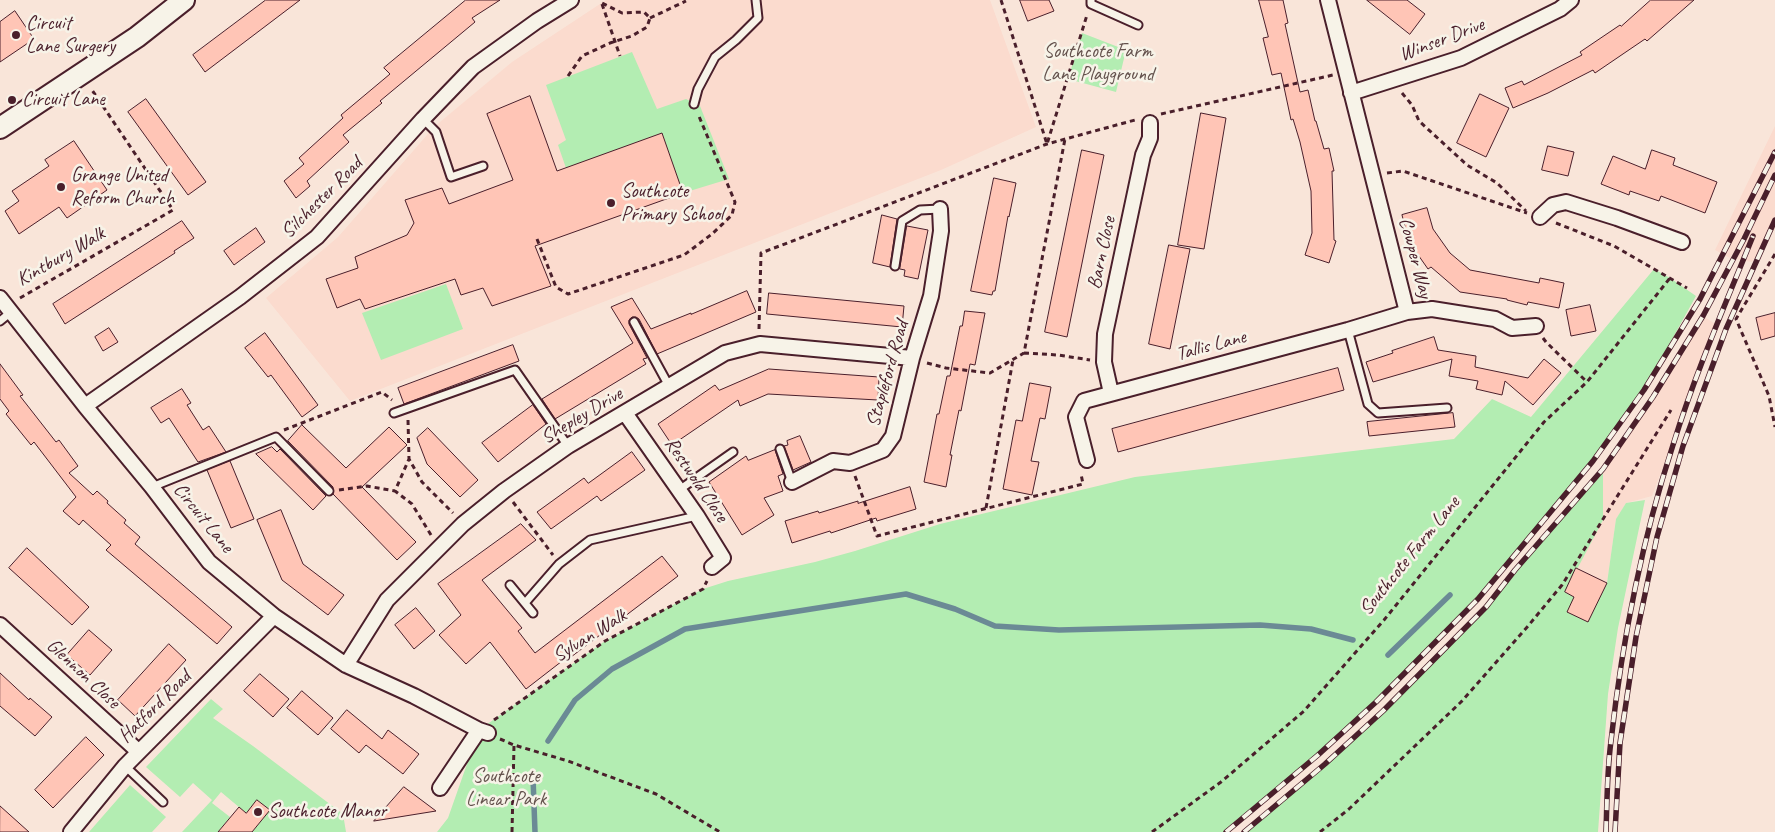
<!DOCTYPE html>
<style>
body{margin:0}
canvas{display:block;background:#f9e5d9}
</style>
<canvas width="1775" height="832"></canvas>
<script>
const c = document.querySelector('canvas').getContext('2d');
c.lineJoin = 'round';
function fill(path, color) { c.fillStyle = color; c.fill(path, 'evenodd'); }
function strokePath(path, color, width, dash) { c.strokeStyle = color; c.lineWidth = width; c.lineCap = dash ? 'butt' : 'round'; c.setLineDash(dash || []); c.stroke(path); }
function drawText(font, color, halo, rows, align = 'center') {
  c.font = font + ' Caveat,sans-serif'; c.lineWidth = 5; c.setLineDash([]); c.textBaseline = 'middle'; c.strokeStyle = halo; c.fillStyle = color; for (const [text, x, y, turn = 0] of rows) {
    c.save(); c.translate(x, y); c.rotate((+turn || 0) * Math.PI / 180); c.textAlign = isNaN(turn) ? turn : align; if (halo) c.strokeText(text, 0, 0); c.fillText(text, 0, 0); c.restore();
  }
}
fill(new Path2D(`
 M 606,0 L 990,0 L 1036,127 L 941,170 L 350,401 L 266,298 L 338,237 L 434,127 L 512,62 Z
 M 1775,126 L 1775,228 L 1752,262 L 1735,259 L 1745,234 L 1730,258 L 1715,250 Z
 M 1703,316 L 1717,325 L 1652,496 L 1626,503 L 1616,519 L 1607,583 L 1576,568 L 1603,520 L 1603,469 L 1653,397 Z`), '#fbdbce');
fill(new Path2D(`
 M 1082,33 L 1126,50 L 1116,92 L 1068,79 Z
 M 632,52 L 657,109 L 686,99 L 700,106 L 729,179 L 683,193 L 662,133 L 566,168 L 558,145 L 566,140 L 546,85 Z
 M 1654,269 L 1670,278 L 1696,296 L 1644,390 L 1592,461 L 1478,599 L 1376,702 L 1318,755 L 1226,832 L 437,832 L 448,818 L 479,730 L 605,641 L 703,589 L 728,581 L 815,562 L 855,551 L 940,524 L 1135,477 L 1454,439 L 1492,399 L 1531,417 Z
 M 446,284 L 463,329 L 381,360 L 362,313 Z
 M 1603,469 L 1603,520 L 1565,592 L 1574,597 L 1607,583 L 1616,519 L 1626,503 L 1645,500 L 1618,628 L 1608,694 L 1598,832 L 1244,832 L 1325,764 L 1383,711 L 1480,612 Z
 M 211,699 L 223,709 L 213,718 L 253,746 L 343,814 L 346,832 L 252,832 L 270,810 L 257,800 L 246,813 L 221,792 L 212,803 L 230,817 L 218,832 L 182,832 L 212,800 L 193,783 L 180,797 L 146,767 Z
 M 130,785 L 166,817 L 152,832 L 89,832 Z`), '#b3edb2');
strokePath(new Path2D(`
 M 1388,655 L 1450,595
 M 548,741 L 575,700 L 612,669 L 685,629 L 906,594 L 955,609 L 995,626 L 1059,630 L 1260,625 L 1311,629 L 1353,640
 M 533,777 L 535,832`), '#6b8a95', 5.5);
const building = new Path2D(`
 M 266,0 L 300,0 L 205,72 L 193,55 Z
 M 466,0 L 500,0 L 472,18 L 475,22 L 380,101 L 382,103 L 343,135 L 349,142 L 307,181 L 310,186 L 296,198 L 284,181 L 304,164 L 299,158 L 343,118 L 341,115 L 390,74 L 384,68 Z
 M 1020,0 L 1049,0 L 1054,11 L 1028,21 Z
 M 1259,0 L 1283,0 L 1288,23 L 1285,24 L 1300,92 L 1308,90 L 1315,121 L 1316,121 L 1324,149 L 1329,148 L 1334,171 L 1332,171 L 1334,240 L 1336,241 L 1329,263 L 1305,255 L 1312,233 L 1311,191 L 1300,142 L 1293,119 L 1291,120 L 1281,73 L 1272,75 L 1263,38 L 1268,37 Z
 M 1367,0 L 1407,0 L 1425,14 L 1410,34 Z
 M 1651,0 L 1694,0 L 1647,41 L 1645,39 L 1595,73 L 1593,70 L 1548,93 L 1513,108 L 1505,88 L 1522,81 L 1524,85 L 1582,55 L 1580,52 L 1620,25 L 1621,26 Z
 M 15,11 L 34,39 L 0,62 L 0,22 Z
 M 1480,94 L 1509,108 L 1486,157 L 1457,143 Z
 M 530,96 L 557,171 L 662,133 L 683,193 L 535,246 L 551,286 L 492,306 L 483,288 L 461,295 L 455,279 L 365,309 L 360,299 L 337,308 L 326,279 L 358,268 L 355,257 L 407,235 L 414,223 L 405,200 L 442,188 L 449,204 L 513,180 L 487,114 Z
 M 146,99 L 206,182 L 188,195 L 128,112 Z
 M 1201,113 L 1226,118 L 1204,249 L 1178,245 Z
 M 74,141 L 107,190 L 67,218 L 59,207 L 19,234 L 5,211 L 19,201 L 12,191 L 49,166 L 45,160 Z
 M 1548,146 L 1574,152 L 1568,176 L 1542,170 Z
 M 1082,150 L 1104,155 L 1067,337 L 1045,332 Z
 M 1652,150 L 1675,158 L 1673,165 L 1717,182 L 1705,213 L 1661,196 L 1659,201 L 1630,191 L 1629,195 L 1601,184 L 1613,156 L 1645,169 Z
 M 994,178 L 1016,183 L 1009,217 L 1008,216 L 995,291 L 993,291 L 992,295 L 971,291 Z
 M 1427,208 L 1433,229 L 1450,253 L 1470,270 L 1539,283 L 1540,278 L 1564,283 L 1559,308 L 1528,302 L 1527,305 L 1507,300 L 1507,299 L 1460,292 L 1431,267 L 1428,269 L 1409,242 L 1402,215 Z
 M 882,215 L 897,219 L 890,267 L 873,263 Z
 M 182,221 L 194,238 L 174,251 L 175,253 L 65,324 L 53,304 Z
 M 907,226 L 928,230 L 918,279 L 904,276 L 905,270 L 900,269 Z
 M 256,228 L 265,242 L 234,265 L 224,251 Z
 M 1169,245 L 1190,249 L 1170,349 L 1149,344 Z
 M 747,291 L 756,312 L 657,354 L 639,319 L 636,317 L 632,317 L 629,320 L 629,324 L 647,358 L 643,359 L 646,364 L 555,419 L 542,399 L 633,343 L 611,307 L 632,298 L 651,329 L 691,313 L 691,314 Z
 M 769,293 L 904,306 L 902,327 L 767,314 Z
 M 1590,305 L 1596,331 L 1571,336 L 1566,310 Z
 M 965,311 L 985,313 L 975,365 L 970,364 L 961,411 L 959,410 L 950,455 L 952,455 L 946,487 L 924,482 L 937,414 L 939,414 L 947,376 L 950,376 L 960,326 L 962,326 Z
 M 1775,313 L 1775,336 L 1761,340 L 1756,318 Z
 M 109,328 L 118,342 L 103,351 L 95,337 Z
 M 265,333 L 318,405 L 302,417 L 271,375 L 268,377 L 245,348 Z
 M 1434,337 L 1438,350 L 1476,356 L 1475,367 L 1528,378 L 1544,359 L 1561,373 L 1533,405 L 1505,381 L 1502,395 L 1476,389 L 1478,381 L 1449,376 L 1452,359 L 1373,382 L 1366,362 L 1393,353 L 1392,351 Z
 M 513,345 L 519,361 L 404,404 L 398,388 Z
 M 0,364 L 23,395 L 20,396 L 56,442 L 59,440 L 78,466 L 69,473 L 93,495 L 97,491 L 108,501 L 107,503 L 126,520 L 124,523 L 140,537 L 135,544 L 232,627 L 217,644 L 106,550 L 111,545 L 83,520 L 79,525 L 63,511 L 76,497 L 34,442 L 31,445 L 6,414 L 9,411 L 0,399 Z
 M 1338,368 L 1344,390 L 1118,452 L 1112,429 Z
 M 769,369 L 879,377 L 878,400 L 768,394 L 740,406 L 738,400 L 672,445 L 658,424 L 715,385 L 719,390 Z
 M 1030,383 L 1051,387 L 1045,419 L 1040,418 L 1031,461 L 1039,462 L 1032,495 L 1003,489 L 1016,420 L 1022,421 Z
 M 182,389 L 191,403 L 187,405 L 203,430 L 209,426 L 226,452 L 198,462 L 169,418 L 161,423 L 151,408 Z
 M 533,405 L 546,424 L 498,462 L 482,443 Z
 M 1453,413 L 1455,427 L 1369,436 L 1367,422 Z
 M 302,425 L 346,468 L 389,427 L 407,445 L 362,487 L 416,542 L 397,560 L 333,494 L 333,487 L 288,441 Z
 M 428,428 L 478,480 L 460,497 L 427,464 L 417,438 Z
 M 800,436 L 811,462 L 793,470 L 784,446 L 788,445 L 787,441 Z
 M 272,447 L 277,452 L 280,449 L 326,496 L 313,510 L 256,454 Z
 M 775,450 L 783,474 L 778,476 L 783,491 L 764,498 L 774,515 L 742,535 L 709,482 L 746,456 L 748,460 Z
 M 632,452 L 645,470 L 601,501 L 597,496 L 551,529 L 537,512 L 584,478 L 588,483 Z
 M 230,461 L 254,519 L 231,528 L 207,470 Z
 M 910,487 L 916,509 L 877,521 L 876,518 L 831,533 L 830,531 L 792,543 L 785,521 L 818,511 L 819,513 L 858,501 L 858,503 Z
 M 281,510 L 303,564 L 344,595 L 328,615 L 282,580 L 257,520 Z
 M 521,524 L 536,540 L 482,580 L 522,628 L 518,631 L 535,653 L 662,556 L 678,576 L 567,660 L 566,658 L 526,689 L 490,642 L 466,664 L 439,635 L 461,615 L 438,584 Z
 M 27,548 L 89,607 L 72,625 L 9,568 Z
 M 1576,568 L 1607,583 L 1588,622 L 1567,612 L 1574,597 L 1565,592 Z
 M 416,608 L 435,631 L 414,649 L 395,625 Z
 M 89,630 L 112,650 L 90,675 L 67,655 Z
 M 169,644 L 186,660 L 135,716 L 118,700 Z
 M 0,673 L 29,700 L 30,698 L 52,717 L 35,736 L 0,706 Z
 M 260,674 L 289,699 L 273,717 L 244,691 Z
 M 302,691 L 333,718 L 318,735 L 287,708 Z
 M 347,710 L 382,739 L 388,730 L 419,754 L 403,774 L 366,745 L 359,753 L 331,729 Z
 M 86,737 L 104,755 L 53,808 L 35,790 Z
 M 404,787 L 436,811 L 374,821 Z
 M 257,800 L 270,810 L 252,832 L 218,832 L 239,807 L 246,813 Z
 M 0,806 L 29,832 L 0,832 Z`);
fill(building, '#ffc5b6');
strokePath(building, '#4a1f2b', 1);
const lane = new Path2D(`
 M 1091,0 L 1091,4 L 1138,25
 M 694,104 L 698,89 L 715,57 L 736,40 L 758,18 L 756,0
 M 423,119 L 436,132 L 451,177 L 483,166
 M 895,266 L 902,221 L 920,210 L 940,209
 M 0,321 L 11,312
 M 634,322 L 669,386
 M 1348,330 L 1368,404 L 1378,413 L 1447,408
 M 394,413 L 515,370 L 568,446
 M 780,449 L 792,482
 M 152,487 L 276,437 L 329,491
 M 679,490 L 733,452
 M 510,585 L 533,613
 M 525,603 L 559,564 L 590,540 L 697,516
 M 125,766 L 163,802`);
const street = new Path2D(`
 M 1328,0 L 1407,312 L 1432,309 L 1495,319 L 1512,328 L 1536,326
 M 1351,93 L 1461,58 L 1560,9 L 1571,0
 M 1540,217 L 1553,205 L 1566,202 L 1617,218 L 1682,242
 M 0,298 L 85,406 L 152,487 L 209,562 L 274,616 L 346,665 L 414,696 L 479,730 L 488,733
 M 1111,393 L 1104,362 L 1105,334 L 1143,155 L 1150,138 L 1150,123
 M 85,406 L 240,297 L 317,237 L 423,119 L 473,67 L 537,21 L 571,0
 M 625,413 L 697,516 L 723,558 L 712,567
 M 1087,460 L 1076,417 L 1084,401 L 1348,330 L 1407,312
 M 792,482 L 833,461 L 850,463 L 883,450 L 893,436 L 912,358 L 931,296 L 941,231 L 940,209
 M 0,625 L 139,752
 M 346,665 L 387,600 L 463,524 L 504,491 L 568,446 L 725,353 L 760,344 L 912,358
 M 440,788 L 479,730
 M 71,832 L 125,766 L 274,616`);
const secondary = new Path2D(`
 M 0,128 L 137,37 L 184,0`);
strokePath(lane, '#4a1f2b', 11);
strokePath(street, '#4a1f2b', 18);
strokePath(secondary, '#4a1f2b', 24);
strokePath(new Path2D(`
 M 1001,0 L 1047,144 L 1087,15
 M 602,4 L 620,56
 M 650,18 L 686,1
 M 568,76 L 582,56 L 610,43 L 632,36 L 647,27 L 650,18 L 644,12 L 622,13 L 602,3 L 600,0
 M 1402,93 L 1412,105 L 1419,121 L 1467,165 L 1497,183 L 1526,211
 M 1161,114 L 1333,75
 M 1387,173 L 1403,171 L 1527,213
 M 1556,223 L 1614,246 L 1687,288
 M 537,239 L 556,287 L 568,294 L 684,255 L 712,234 L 732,215 L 735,202 L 698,114
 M 1775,254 L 1736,319 L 1769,396 L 1775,427
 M 20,298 L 173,210 L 92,90
 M 759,329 L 761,253 L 1047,144 L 1135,120
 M 1543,338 L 1546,342 L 1587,382
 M 1024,353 L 1058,355 L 1090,360
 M 927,363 L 946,368 L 990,373 L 1024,353 L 1065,139
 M 408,420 L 409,459
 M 284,430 L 382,392 L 392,400
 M 855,476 L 877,536 L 1083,484 L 1081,474
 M 339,490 L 367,486 L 395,491
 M 513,502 L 553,555
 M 986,508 L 1013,360
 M 431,535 L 412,504 L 395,491 L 409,459 L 422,482 L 453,513
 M 494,720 L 605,641 L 703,589 L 707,581
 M 500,739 L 514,745 L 568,761 L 656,794 L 720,832
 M 512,832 L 514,745
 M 1152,832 L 1221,782 L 1304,711 L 1384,620 L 1544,422 L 1587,382 L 1670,278
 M 1320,832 L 1349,809 L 1461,702 L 1528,626 L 1562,585 L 1671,410`), '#4a1f2b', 3, [5, 4]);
strokePath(lane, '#f7f3e8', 7);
strokePath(street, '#f7f3e8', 14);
strokePath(secondary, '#f7f3e8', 20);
const rail = new Path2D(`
 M 1226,832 L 1318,755 L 1376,702 L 1478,599 L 1593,461 L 1644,390 L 1700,299 L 1775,152
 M 1244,832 L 1325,764 L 1383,711 L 1486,607 L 1515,570 L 1603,469 L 1653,397 L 1703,316 L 1744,239 L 1775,175
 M 1606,832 C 1607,802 1607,771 1611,741 C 1622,642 1642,540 1673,445 C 1695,374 1725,305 1753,236
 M 1615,832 L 1620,743 L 1636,637 L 1657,537 L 1683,446 L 1726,329 L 1775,220`);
strokePath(rail, '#4a1f2b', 5.5);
strokePath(rail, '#f7f3e8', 4, [11]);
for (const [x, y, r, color] of [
 [16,35,5,"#4a1f2b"],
 [12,100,5,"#4a1f2b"],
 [61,187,5,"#4a1f2b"],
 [611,203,5,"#4a1f2b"],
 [258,812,5,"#4a1f2b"]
]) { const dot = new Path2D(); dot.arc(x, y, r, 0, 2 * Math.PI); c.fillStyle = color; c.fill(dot); strokePath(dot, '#f7f3e8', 2); }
drawText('20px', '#4a1f2b', '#f7f3e8', [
 ["Circuit",26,24],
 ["Lane Surgery",26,47],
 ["Circuit Lane",22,100],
 ["Grange United",71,176],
 ["Reform Church",71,199],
 ["Southcote",621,192],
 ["Primary School",621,215],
 ["Southcote Manor",268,812]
], 'left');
drawText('20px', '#4a1f2b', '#f7f3e8', [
 ["Winser Drive",1442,40,-21],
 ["Silchester Road",322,198,-45],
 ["Barn Close",1102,253,-78],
 ["Kintbury Walk",61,257,-30],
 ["Cowper Way",1415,258,75],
 ["Tallis Lane",1211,346,-15],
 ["Stapleford Road",888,374,-74],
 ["Shepley Drive",582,416,-31],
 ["Restwold Close",696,480,56],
 ["Circuit Lane",203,518,51],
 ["Southcote Farm Lane",1410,556,-51],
 ["Sylvan Walk",590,636,-32],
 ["Glennon Close",83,674,43],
 ["Hatford Road",155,707,-45]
]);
drawText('20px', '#64524d', '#f7f3e8', [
 ["Southcote Farm",1098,52],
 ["Lane Playground",1098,75],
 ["Southcote",506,777],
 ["Linear Park",506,800]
]);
</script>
